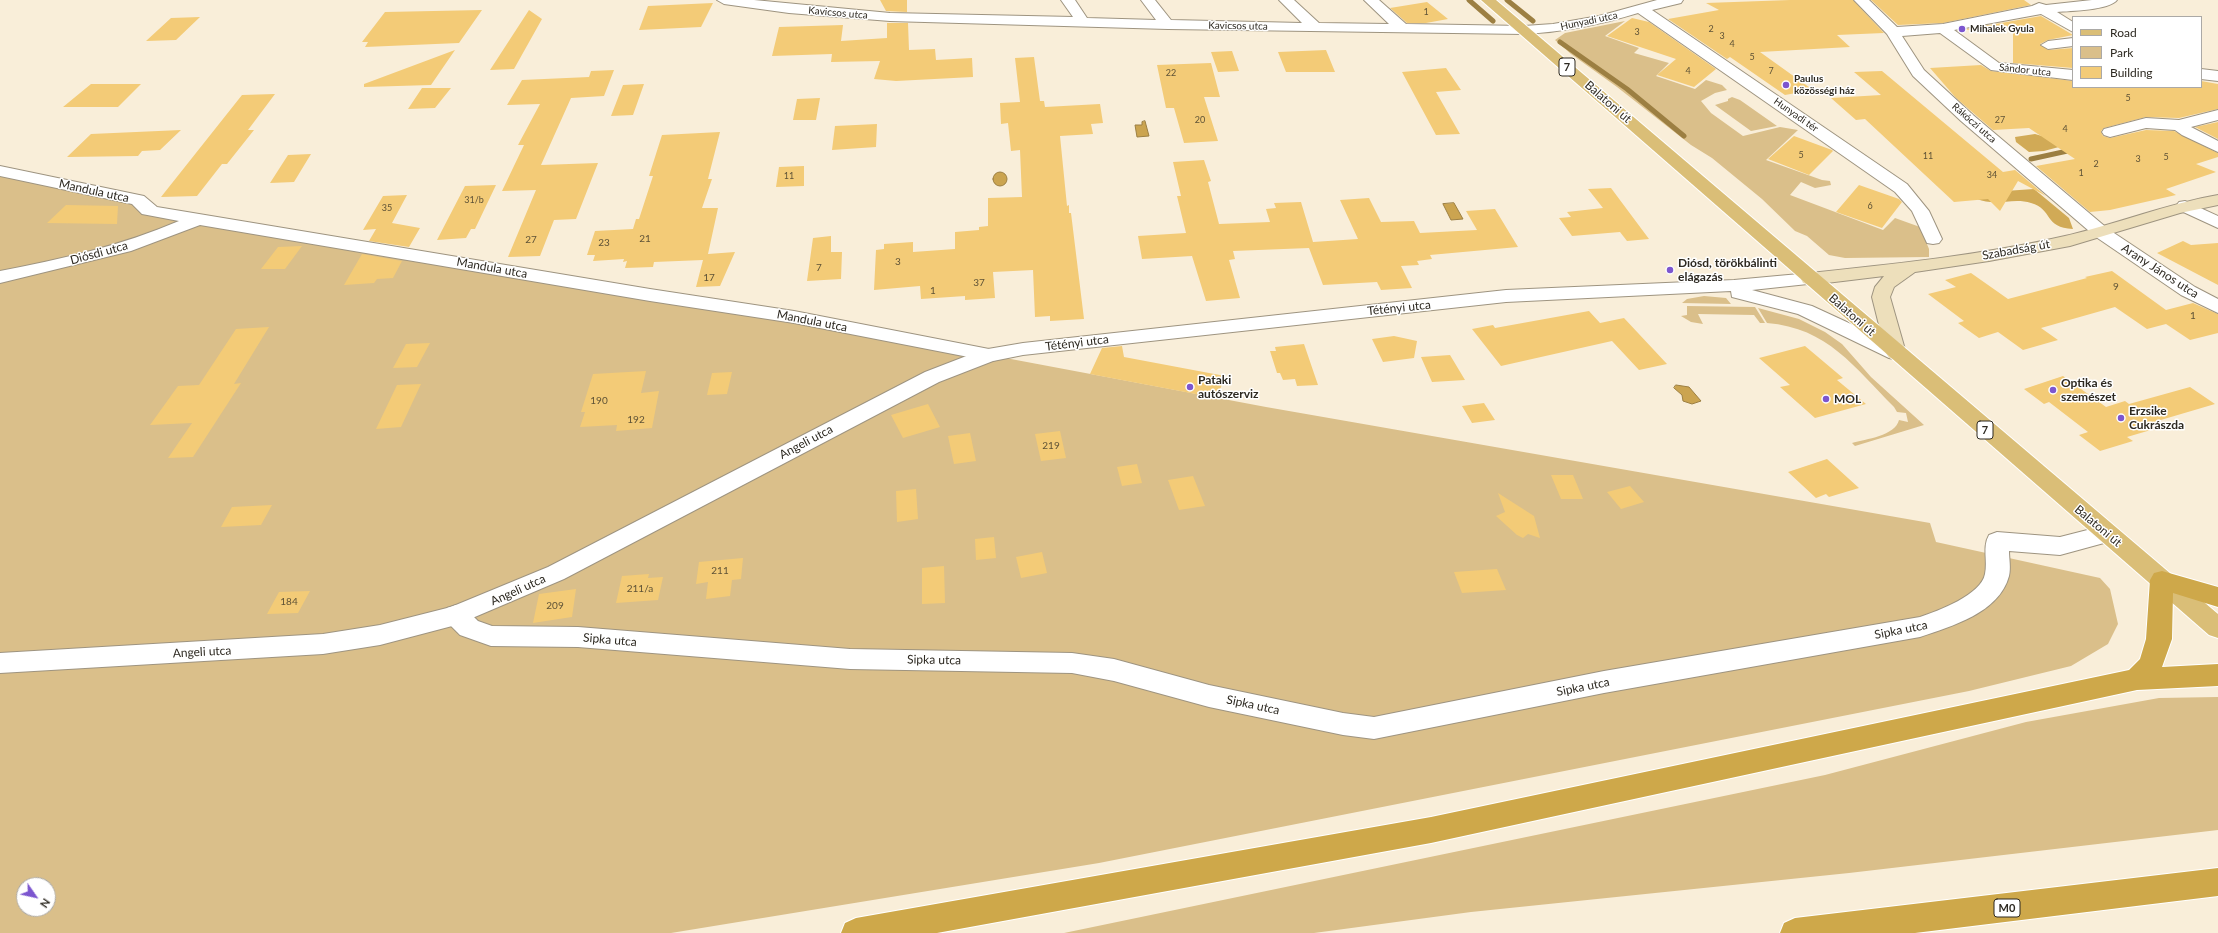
<!DOCTYPE html>
<meta charset="utf-8">
<style>
body{margin:0}
#map{position:relative;width:2218px;height:933px;overflow:hidden;background:#f9eed9;font-family:Lato,sans-serif}
canvas{display:block}
.legend{position:absolute;left:2072px;top:16px;width:130px;height:72px;box-sizing:border-box;background:#fff;border:1px solid #aba9a6;margin:0;padding:5px 7px;list-style:none;font-size:12px;color:#2d2921}
.legend li{display:flex;align-items:center;gap:8px;height:20px}
.legend b{width:20px;border:1px solid #aba9a6}
.north{position:absolute;left:16px;top:877px;width:40px;height:40px;box-sizing:border-box;background:#fff;border:1px solid #aba9a6;border-radius:50%;rotate:124deg;font-size:11px;font-weight:700;line-height:16px;text-align:center;color:#2d2921}
.north::after{content:'';display:block;margin:auto;width:14px;height:18px;background:#7c56cf;clip-path:polygon(50% 0,100% 100%,50% 72%,0 100%)}
</style>
<div id="map">
<canvas width="2218" height="933"></canvas>
<ul class="legend">
<li><b style="height:5px;background:#dabe77"></b>Road</li>
<li><b style="height:11px;background:#dabf8a"></b>Park</li>
<li><b style="height:11px;background:#f3cb77"></b>Building</li>
</ul>
<div class="north">N</div>
</div>
<script>
const c = document.querySelector('canvas').getContext('2d');
c.lineJoin = 'round';
function fill(path, color) { c.fillStyle = color; c.fill(path, 'evenodd'); }
function strokePath(path, color, width, dash) { c.strokeStyle = color; c.lineWidth = width; c.lineCap = dash ? 'butt' : 'round'; c.setLineDash(dash || []); c.stroke(path); }
function drawText(font, color, halo, rows, align = 'center') {
  c.font = font + ' Lato,sans-serif'; c.lineWidth = 3; c.setLineDash([]); c.textBaseline = 'middle'; c.strokeStyle = halo; c.fillStyle = color; for (const [text, x, y, turn = 0] of rows) {
    c.save(); c.translate(x, y); c.rotate((+turn || 0) * Math.PI / 180); c.textAlign = isNaN(turn) ? turn : align; if (halo) c.strokeText(text, 0, 0); c.fillText(text, 0, 0); c.restore();
  }
}
fill(new Path2D(`
 M 1625,21 L 1605,36 L 1639,48 L 1634,53 L 1669,63 L 1656,76 L 1695,89 L 1706,80 L 1722,85 L 1727,90 L 1715,93 L 1701,101 L 1711,113 L 1743,136 L 1780,127 L 1798,130 L 1766,160 L 1822,180 L 1830,181 L 1831,185 L 1815,188 L 1801,182 L 1790,195 L 1883,230 L 1895,218 L 1920,227 L 1929,249 L 1929,257 L 1845,258 L 1829,255 L 1807,236 L 1795,231 L 1762,199 L 1712,158 L 1691,145 L 1617,87 L 1571,54 L 1555,40 L 1565,33 Z
 M 1732,97 L 1740,100 L 1777,126 L 1751,131 L 1715,105 L 1728,101 L 1728,99 Z
 M 0,171 L 96,190 L 148,210 L 963,350 L 1266,407 L 1930,523 L 1936,542 L 2100,578 L 2110,589 L 2118,624 L 2108,644 L 2071,666 L 1969,691 L 1099,863 L 671,933 L 0,933 ZM 24,885 L 48,885 L 48,909 L 24,909 Z
 M 1704,296 L 1726,298 L 1731,304 L 1682,303 L 1687,299 Z
 M 1687,306 L 1755,307 L 1765,323 L 1760,323 L 1754,315 L 1698,314 L 1703,324 L 1691,322 L 1681,316 L 1687,315 Z
 M 1758,308 L 1799,319 L 1825,332 L 1842,344 L 1871,377 L 1924,425 L 1855,446 L 1852,443 C 1866,439 1895,436 1899,420 L 1908,422 L 1906,413 L 1897,412 L 1894,407 C 1854,367 1828,328 1767,323 Z
 M 2218,697 L 2218,830 L 1849,873 L 1471,912 L 1314,933 L 1064,933 L 1825,775 L 2026,722 L 2159,698 Z`), '#dabf8a');
fill(new Path2D(`
 M 2035,134 L 2070,144 L 2044,151 L 2029,152 L 2016,142 L 2015,137 Z
 M 2034,189 L 2069,218 L 2073,229 C 2044,228 2053,209 2031,203 C 2013,197 1996,207 1977,199 L 1976,193 Z`), '#d1aa56');
const water = new Path2D(`
 M 1145,121 L 1149,136 L 1137,137 L 1135,125 L 1142,125 L 1142,122 Z
 M993 179a7 7 0 1 1 14 0a7 7 0 1 1-14 0Z
 M 1454,203 L 1463,219 L 1451,220 L 1443,204 Z
 M 1676,385 L 1689,387 L 1701,401 L 1692,404 L 1683,401 L 1682,395 L 1674,388 Z`);
fill(water, '#cba450');
strokePath(water, '#9c7f42', 1);
strokePath(new Path2D(`
 M 1469,0 L 1493,21
 M 1507,0 L 1533,21
 M 1560,42 L 1627,89 L 1684,136
 M 2031,159 L 2072,150`), '#9c7f42', 5);
fill(new Path2D(`
 M 880,0 L 907,0 L 907,12 L 886,11 Z
 M 1790,0 L 1853,0 L 1884,33 L 1837,35 L 1850,47 L 1760,52 L 1813,90 L 1785,95 L 1730,57 L 1727,59 L 1668,19 L 1719,10 L 1706,3 Z
 M 1871,0 L 2024,0 L 2031,5 L 1943,23 L 1898,25 Z
 M 1427,2 L 1448,19 L 1426,23 L 1407,23 L 1390,8 Z
 M 713,3 L 701,27 L 639,30 L 648,6 Z
 M 482,10 L 459,43 L 365,47 L 368,42 L 362,42 L 385,12 Z
 M 529,10 L 542,19 L 514,69 L 490,70 Z
 M 2041,16 L 2073,35 L 2048,40 L 2040,44 L 2048,50 L 2073,48 L 2073,68 L 2013,63 L 2013,28 L 1961,30 Z
 M 200,17 L 176,40 L 146,41 L 171,18 Z
 M 1632,18 L 1649,22 L 1716,69 L 1694,87 L 1657,75 L 1676,59 L 1607,36 Z
 M 887,23 L 908,23 L 909,50 L 935,49 L 936,60 L 972,58 L 973,77 L 896,81 L 874,79 L 880,61 L 831,62 L 832,54 L 772,56 L 779,27 L 843,25 L 841,41 L 887,38 Z
 M 455,50 L 431,85 L 364,87 L 364,84 Z
 M 1326,50 L 1335,72 L 1286,72 L 1278,52 Z
 M 1232,51 L 1239,71 L 1218,72 L 1211,52 Z
 M 1034,57 L 1040,101 L 1044,101 L 1045,107 L 1100,104 L 1103,123 L 1091,124 L 1093,134 L 1060,136 L 1067,206 L 1069,205 L 1069,213 L 1071,213 L 1084,319 L 1050,321 L 1050,316 L 1035,317 L 1033,270 L 993,272 L 995,298 L 965,300 L 965,296 L 921,299 L 920,286 L 874,290 L 876,250 L 884,249 L 884,244 L 913,242 L 913,252 L 955,249 L 955,232 L 979,230 L 979,227 L 988,226 L 988,198 L 1022,197 L 1020,150 L 1011,151 L 1008,123 L 1001,124 L 1000,103 L 1020,102 L 1015,58 Z
 M 1211,63 L 1220,97 L 1204,97 L 1218,141 L 1184,143 L 1174,108 L 1166,108 L 1157,65 Z
 M 1981,65 L 1991,71 L 2073,81 L 2073,87 L 2201,87 L 2201,81 L 2218,84 L 2218,109 L 2179,118 L 2146,117 L 2104,128 L 2101,131 L 2103,136 L 2110,138 L 2146,130 L 2174,131 L 2218,153 L 2218,157 L 2196,164 L 2216,172 L 2166,189 L 2176,195 L 2110,210 L 2090,212 L 2036,166 L 2075,159 L 2029,128 L 1993,130 L 1956,98 L 1930,68 Z
 M 1446,68 L 1461,90 L 1436,92 L 1460,134 L 1436,135 L 1402,72 Z
 M 614,70 L 604,96 L 571,98 L 541,165 L 598,163 L 576,219 L 554,220 L 540,256 L 508,257 L 536,190 L 502,191 L 524,145 L 518,145 L 540,104 L 507,105 L 522,80 L 589,77 L 591,71 Z
 M 1882,71 L 2003,172 L 2015,170 L 2046,196 L 2018,181 L 2000,211 L 1988,199 L 1954,202 L 1865,119 L 1856,120 L 1831,98 L 1881,95 L 1854,72 Z
 M 91,84 L 141,84 L 118,107 L 63,107 Z
 M 644,84 L 633,115 L 611,116 L 623,85 Z
 M 422,88 L 451,88 L 435,108 L 408,109 Z
 M 275,94 L 248,130 L 254,130 L 227,164 L 222,164 L 197,196 L 161,197 L 242,95 Z
 M 820,98 L 816,120 L 793,120 L 797,99 Z
 M 2218,122 L 2218,139 L 2195,127 Z
 M 877,124 L 876,147 L 832,150 L 835,126 Z
 M 181,130 L 160,150 L 142,151 L 138,156 L 67,157 L 91,134 Z
 M 720,132 L 708,179 L 712,179 L 702,208 L 718,208 L 708,254 L 735,252 L 720,286 L 696,287 L 703,260 L 654,262 L 653,267 L 625,268 L 627,261 L 623,262 L 624,259 L 593,261 L 595,255 L 587,255 L 595,231 L 633,229 L 636,219 L 639,219 L 653,176 L 649,176 L 662,135 Z
 M 1794,136 L 1832,150 L 1833,151 L 1809,175 L 1768,159 Z
 M 311,154 L 294,182 L 270,183 L 288,155 Z
 M 1204,160 L 1211,181 L 1208,182 L 1219,224 L 1270,222 L 1266,209 L 1276,208 L 1274,203 L 1301,202 L 1313,242 L 1358,239 L 1340,200 L 1369,198 L 1381,222 L 1414,221 L 1420,233 L 1477,230 L 1466,211 L 1495,209 L 1518,247 L 1430,255 L 1432,259 L 1417,261 L 1419,265 L 1401,266 L 1412,288 L 1381,290 L 1377,282 L 1323,285 L 1309,248 L 1233,251 L 1235,259 L 1229,260 L 1240,298 L 1206,301 L 1192,256 L 1142,259 L 1138,236 L 1186,233 L 1177,196 L 1181,196 L 1173,162 Z
 M 804,166 L 804,186 L 776,187 L 779,167 Z
 M 496,185 L 475,229 L 471,229 L 466,238 L 437,240 L 465,186 Z
 M 1859,185 L 1899,199 L 1902,202 L 1882,228 L 1836,212 Z
 M 1611,188 L 1649,239 L 1627,241 L 1620,232 L 1572,236 L 1559,218 L 1571,217 L 1567,212 L 1603,208 L 1588,189 Z
 M 407,195 L 392,223 L 420,228 L 409,247 L 369,241 L 376,229 L 363,230 L 383,196 Z
 M 66,205 L 118,206 L 117,224 L 47,223 Z
 M 831,236 L 831,252 L 842,252 L 841,279 L 807,281 L 813,238 Z
 M 2183,241 L 2191,245 L 2218,243 L 2218,285 L 2157,253 Z
 M 302,246 L 285,269 L 261,269 L 278,247 Z
 M 362,254 L 402,261 L 393,278 L 377,279 L 374,283 L 344,285 Z
 M 2112,271 L 2166,310 L 2193,303 L 2218,314 L 2218,333 L 2190,340 L 2166,324 L 2147,329 L 2115,307 L 2041,328 L 2058,340 L 2023,350 L 1998,332 L 1979,338 L 1958,323 L 1964,321 L 1928,294 L 1956,287 L 1945,280 L 1971,273 L 2008,299 L 2087,278 L 2085,277 Z
 M 1589,311 L 1600,323 L 1624,318 L 1667,364 L 1639,370 L 1612,341 L 1501,366 L 1472,329 L 1493,325 L 1495,328 Z
 M 269,327 L 234,384 L 241,383 L 193,457 L 168,458 L 192,423 L 150,425 L 178,386 L 199,385 L 236,329 Z
 M 1394,336 L 1417,341 L 1414,358 L 1383,362 L 1372,339 Z
 M 430,343 L 417,367 L 393,368 L 406,344 Z
 M 1304,344 L 1318,385 L 1297,386 L 1295,379 L 1283,380 L 1280,373 L 1277,373 L 1270,351 L 1276,351 L 1275,347 Z
 M 1122,346 L 1124,357 L 1225,376 L 1217,398 L 1090,374 L 1102,348 Z
 M 1805,346 L 1843,378 L 1837,380 L 1866,404 L 1815,418 L 1780,387 L 1790,385 L 1759,358 Z
 M 1450,355 L 1465,380 L 1432,382 L 1421,357 Z
 M 646,371 L 641,393 L 659,391 L 652,428 L 616,431 L 617,425 L 580,427 L 585,412 L 581,412 L 593,374 Z
 M 732,372 L 727,394 L 707,395 L 712,373 Z
 M 2063,376 L 2106,407 L 2125,401 L 2129,404 L 2190,387 L 2215,404 L 2154,422 L 2161,427 L 2127,437 L 2133,441 L 2100,451 L 2079,435 L 2088,432 L 2049,402 L 2044,404 L 2024,389 Z
 M 421,384 L 401,427 L 376,429 L 397,385 Z
 M 1484,403 L 1495,420 L 1472,423 L 1462,406 Z
 M 928,404 L 940,427 L 903,438 L 891,415 Z
 M 1060,431 L 1066,458 L 1041,461 L 1035,434 Z
 M 970,433 L 976,461 L 954,464 L 948,436 Z
 M 1827,459 L 1859,488 L 1829,497 L 1826,494 L 1816,498 L 1788,472 Z
 M 1137,464 L 1142,483 L 1122,486 L 1117,467 Z
 M 1551,475 L 1573,475 L 1583,499 L 1561,499 Z
 M 1193,476 L 1205,506 L 1179,510 L 1168,480 Z
 M 1630,486 L 1644,502 L 1621,509 L 1607,492 Z
 M 916,489 L 918,519 L 897,522 L 896,491 Z
 M 1498,493 L 1534,516 L 1540,538 L 1528,534 L 1523,538 L 1517,535 L 1496,516 L 1505,512 Z
 M 272,505 L 261,525 L 221,527 L 232,507 Z
 M 994,537 L 996,558 L 976,560 L 975,539 Z
 M 1042,552 L 1047,573 L 1021,578 L 1016,557 Z
 M 743,558 L 741,579 L 732,580 L 730,596 L 706,599 L 708,582 L 696,584 L 699,562 Z
 M 944,566 L 945,603 L 922,604 L 922,568 Z
 M 1497,569 L 1506,590 L 1462,593 L 1454,572 Z
 M 649,574 L 648,578 L 663,577 L 658,600 L 616,603 L 622,576 Z
 M 576,589 L 572,617 L 533,623 L 539,594 Z
 M 310,591 L 298,613 L 267,614 L 279,592 Z`), '#f3cb77');
const minor = new Path2D(`
 M 717,0 L 754,0 L 890,13 L 1073,17 L 1061,0 L 1075,0 L 1087,18 L 1156,20 L 1141,0 L 1155,0 L 1171,20 L 1302,23 L 1279,0 L 1294,0 L 1319,23 L 1389,24 L 1364,0 L 1379,0 L 1406,24 L 1524,26 L 1553,24 L 1599,16 L 1657,0 L 1683,0 L 1681,3 L 1652,10 L 1907,184 L 1929,211 L 1942,239 L 1939,243 L 1933,244 L 1927,243 L 1912,211 L 1895,192 L 1638,13 C 1600,25 1563,32 1524,34 L 1168,29 L 890,21 L 789,13 L 724,4 Z
 M 1854,0 L 1869,0 L 1897,27 L 1943,24 L 2032,6 L 2039,3 L 2046,5 L 2092,0 L 2117,0 C 2110,10 2070,11 2057,12 L 2073,22 L 2073,32 L 2041,14 L 1954,30 L 1999,63 L 2073,70 L 2073,80 L 1991,70 L 1940,33 L 1902,36 L 1924,70 L 1973,115 L 2108,229 L 2195,287 L 2218,299 L 2218,313 L 2181,295 L 2096,237 L 1961,121 L 1913,76 L 1887,34 Z
 M 2073,38 L 2073,46 L 2048,49 L 2041,45 L 2048,41 Z
 M 2201,69 L 2218,71 L 2218,81 L 2201,79 Z
 M 2218,110 L 2218,120 L 2191,127 L 2218,141 L 2218,152 L 2182,135 L 2175,130 L 2146,128 L 2110,137 L 2104,135 L 2102,132 L 2104,129 L 2146,118 L 2179,120 Z
 M 0,166 L 144,196 L 157,207 L 650,289 L 794,311 L 989,349 L 996,350 L 999,355 L 996,360 L 989,361 L 794,323 L 650,301 L 200,225 L 131,251 L 0,283 L 0,271 C 61,259 121,246 179,221 L 142,214 L 132,204 L 0,176 Z
 M 2185,201 L 2218,216 L 2218,228 L 2179,210 L 2176,206 L 2179,202 Z
 M 2107,525 L 2115,528 L 2119,534 L 2115,540 L 2060,555 L 2009,551 C 2009,559 2011,568 2009,576 C 1999,613 1952,626 1920,637 L 1604,693 L 1374,739 L 1343,735 L 1209,707 L 1114,681 L 1072,673 L 850,669 L 578,647 L 491,646 L 460,635 L 447,622 L 444,615 L 447,608 L 456,605 L 465,608 L 478,621 L 492,626 L 578,627 L 850,649 L 1072,653 L 1114,659 L 1209,685 L 1343,713 L 1374,717 L 1604,671 L 1920,617 C 1938,611 1981,595 1985,574 C 1988,561 1982,547 1989,535 L 1997,532 L 2060,537 Z`);
const tertiary = new Path2D(`
 M 1810,273 L 1817,275 L 1819,279 L 1817,283 L 1752,290 L 1812,306 L 1903,348 L 1906,353 L 1903,358 L 1896,359 L 1889,358 L 1798,314 L 1732,297 L 1731,291 L 1506,302 L 1023,355 L 993,361 L 939,382 L 564,579 L 456,625 L 380,645 L 323,654 L 0,673 L 0,653 L 323,634 L 380,625 L 451,607 L 548,567 L 925,372 L 982,350 L 1023,343 L 1506,290 L 1734,280 Z`);
const secondary = new Path2D(`
 M 2218,195 L 2218,205 L 2180,213 L 2070,246 L 1989,261 L 1915,272 L 1894,287 L 1890,297 L 1906,353 L 1903,358 L 1896,359 L 1889,358 L 1886,353 L 1872,297 L 1875,287 L 1884,276 L 1810,285 L 1803,283 L 1801,279 L 1803,275 L 1810,273 C 1895,264 1982,255 2065,236 C 2117,224 2166,204 2218,195 Z`);
const primary = new Path2D(`
 M 1481,0 L 1496,0 L 2218,614 L 2218,638 L 2209,635 Z`);
const trunk = new Path2D(`
 M 2162,571 L 2218,587 L 2218,607 L 2173,593 L 2172,639 L 2162,667 L 2218,664 L 2218,686 L 2137,690 L 1431,843 L 937,933 L 841,933 L 845,923 L 856,918 L 1431,817 L 2129,670 L 2140,659 L 2146,639 L 2150,580 L 2154,573 Z
 M 2218,868 L 2218,896 L 1915,933 L 1780,933 L 1784,923 L 1795,918 Z`);
strokePath(minor, '#9e9480', 2);
strokePath(tertiary, '#9e9480', 2);
strokePath(secondary, '#9e9480', 2);
strokePath(primary, '#fff', 2);
strokePath(trunk, '#fff', 2);
fill(minor, '#fff');
fill(tertiary, '#fff');
fill(secondary, '#eddfbb');
fill(primary, '#dabe77');
fill(trunk, '#cea84a');
for (const [x, y, r, color] of [
 [1962,29,4,"#7c56cf"],
 [1786,85,4,"#7c56cf"],
 [1670,270,4,"#7c56cf"],
 [1190,387,4,"#7c56cf"],
 [2053,390,4,"#7c56cf"],
 [1826,399,4,"#7c56cf"],
 [2121,418,4,"#7c56cf"]
]) { const dot = new Path2D(); dot.arc(x, y, r, 0, 2 * Math.PI); c.fillStyle = color; c.fill(dot); strokePath(dot, '#fff', 1.5); }
drawText('9px', '#5e5236', null, [
 ["1",1426,12],
 ["2",1711,29],
 ["3",1637,32],
 ["3",1722,36],
 ["4",1732,44],
 ["5",1752,57],
 ["4",1688,71],
 ["7",1771,71],
 ["22",1171,73],
 ["5",2128,98],
 ["20",1200,120],
 ["27",2000,120],
 ["4",2065,129],
 ["5",1801,155],
 ["11",1928,156],
 ["5",2166,157],
 ["3",2138,159],
 ["2",2096,164],
 ["1",2081,173],
 ["34",1992,175],
 ["11",789,176],
 ["31/b",474,200],
 ["6",1870,206],
 ["35",387,208]
]);
drawText('10px', '#2d2921', '#fff', [
 ["Kavicsos utca",838,13,5],
 ["Hunyadi utca",1589,21,-12],
 ["Kavicsos utca",1238,26,1],
 ["Sándor utca",2025,70,6],
 ["Hunyadi tér",1796,115,35],
 ["Rákóczi utca",1974,123,41]
]);
drawText('bold 10px', '#2d2921', '#fff', [
 ["Mihalek Gyula",1970,29],
 ["Paulus",1794,79],
 ["közösségi ház",1794,91]
], 'left');
drawText('10px', '#5e5236', null, [
 ["21",645,239],
 ["27",531,240],
 ["23",604,243],
 ["3",898,262],
 ["7",819,268],
 ["17",709,278],
 ["37",979,283],
 ["9",2116,287],
 ["1",933,291],
 ["1",2193,316],
 ["190",599,401],
 ["192",636,420],
 ["219",1051,446],
 ["211",720,571],
 ["211/a",640,589],
 ["184",289,602],
 ["209",555,606]
]);
for (const [x, y, w] of [
 [1567,67,16],
 [1985,430,16],
 [2007,908,26]
]) { const box = new Path2D(); box.roundRect(x - w / 2, y - 9, w, 18, 3); c.fillStyle = '#fff'; c.fill(box); strokePath(box, '#2d2921', 1); }
drawText('bold 11px', '#2d2921', null, [
 ["7",1567,67],
 ["7",1985,430],
 ["M0",2007,908]
]);
drawText('12px', '#2d2921', '#fff', [
 ["Balatoni út",1608,102,41],
 ["Mandula utca",94,191,12],
 ["Szabadság út",2016,250,-10],
 ["Diósdi utca",99,253,-15],
 ["Mandula utca",492,268,10],
 ["Arany János utca",2160,271,33],
 ["Tétényi utca",1399,308,-6],
 ["Balatoni út",1852,315,41],
 ["Mandula utca",812,321,11],
 ["Tétényi utca",1077,343,-7],
 ["Angeli utca",806,442,-28],
 ["Balatoni út",2098,526,40],
 ["Angeli utca",518,590,-24],
 ["Sipka utca",1901,630,-11],
 ["Sipka utca",610,640,5],
 ["Angeli utca",202,652,-3],
 ["Sipka utca",934,660,1],
 ["Sipka utca",1583,687,-11],
 ["Sipka utca",1253,705,12]
]);
drawText('bold 12px', '#2d2921', '#fff', [
 ["Diósd, törökbálinti",1678,263],
 ["elágazás",1678,277],
 ["Pataki",1198,380],
 ["autószerviz",1198,394],
 ["Optika és",2061,383],
 ["szemészet",2061,397],
 ["MOL",1834,399],
 ["Erzsike",2129,411],
 ["Cukrászda",2129,425]
], 'left');
</script>
